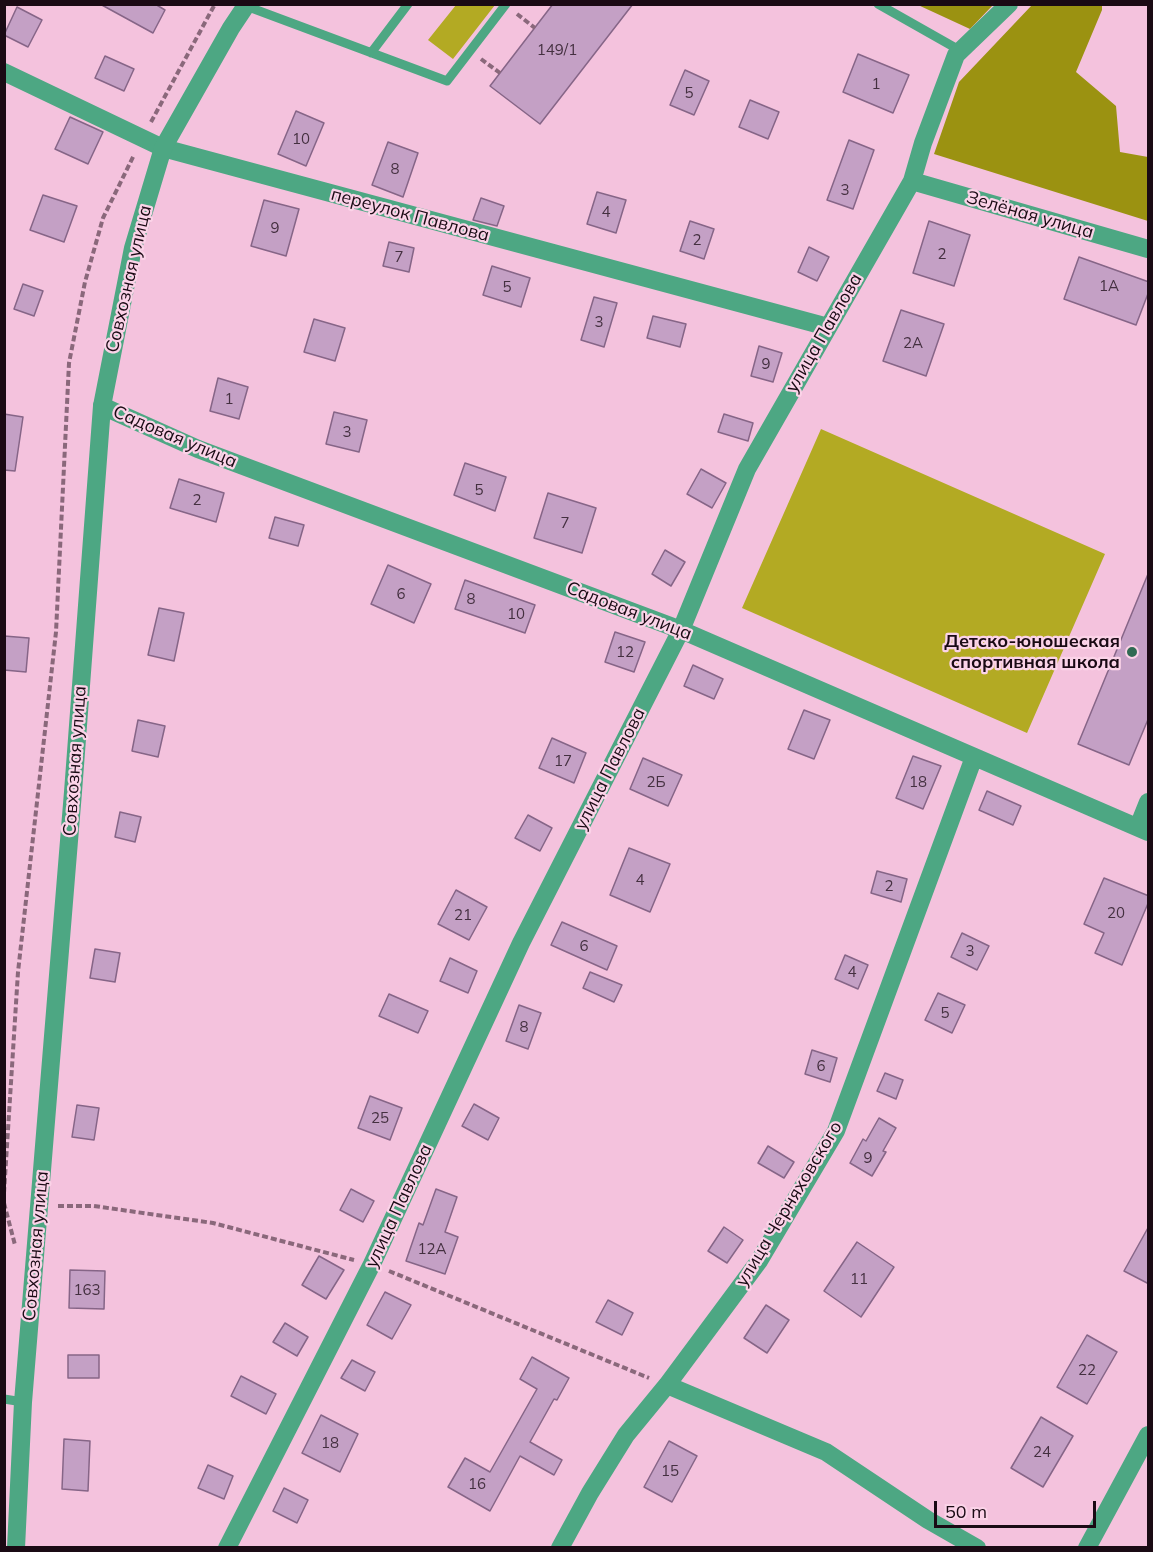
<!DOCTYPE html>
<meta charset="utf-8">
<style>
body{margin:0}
#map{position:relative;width:1153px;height:1552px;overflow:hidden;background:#f4c2dd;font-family:Mulish,sans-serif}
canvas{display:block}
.frame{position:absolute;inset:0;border:6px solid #1a0a14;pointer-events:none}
.scale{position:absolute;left:934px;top:1501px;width:162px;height:27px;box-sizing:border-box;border:3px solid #1a0a14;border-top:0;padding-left:8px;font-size:18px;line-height:21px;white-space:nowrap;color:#1a0a14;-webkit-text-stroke:4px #fbd3e8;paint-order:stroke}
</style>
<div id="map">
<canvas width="1153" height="1552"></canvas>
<div class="frame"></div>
<div class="scale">50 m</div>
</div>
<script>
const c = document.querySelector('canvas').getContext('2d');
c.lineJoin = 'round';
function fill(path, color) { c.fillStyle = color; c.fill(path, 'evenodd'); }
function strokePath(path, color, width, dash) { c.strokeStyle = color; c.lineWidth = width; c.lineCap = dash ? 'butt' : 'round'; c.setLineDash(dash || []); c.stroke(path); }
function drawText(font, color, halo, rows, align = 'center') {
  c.font = font + ' Mulish,sans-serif'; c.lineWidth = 4.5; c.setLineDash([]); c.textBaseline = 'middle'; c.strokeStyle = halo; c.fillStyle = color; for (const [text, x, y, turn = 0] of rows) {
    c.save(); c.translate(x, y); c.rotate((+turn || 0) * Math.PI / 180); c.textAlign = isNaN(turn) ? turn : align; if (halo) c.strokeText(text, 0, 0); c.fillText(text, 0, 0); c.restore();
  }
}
fill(new Path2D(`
 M 456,5 L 495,5 L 453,59 L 428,40 Z
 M 821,429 L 1105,554 L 1027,733 L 742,608 Z`), '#b3aa23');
fill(new Path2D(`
 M 918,5 L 993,4 L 993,5 L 970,29 Z
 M 1032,5 L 1102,5 L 1102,10 L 1076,72 L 1116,106 L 1120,152 L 1148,157 L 1148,221 L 934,154 L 959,82 Z`), '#9b9211');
const building = new Path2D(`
 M 100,4 L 155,4 L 165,10 L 153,33 Z
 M 553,4 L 633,4 L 540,124 L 490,86 Z
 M 17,7 L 42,20 L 28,47 L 4,35 Z
 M 858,54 L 909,75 L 893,113 L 843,92 Z
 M 105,56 L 134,69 L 124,91 L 95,78 Z
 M 685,70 L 709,81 L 694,115 L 670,105 Z
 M 750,100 L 779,112 L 768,139 L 739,127 Z
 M 296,111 L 324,123 L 306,166 L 278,154 Z
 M 70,117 L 103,132 L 88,164 L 55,149 Z
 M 849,140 L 874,150 L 853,209 L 827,200 Z
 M 388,142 L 418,153 L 403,197 L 372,185 Z
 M 597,192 L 626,200 L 616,233 L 587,224 Z
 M 43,195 L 77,206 L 64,242 L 30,230 Z
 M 481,198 L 504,206 L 497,226 L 473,220 Z
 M 264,200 L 299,209 L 286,256 L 251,246 Z
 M 690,221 L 714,229 L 704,259 L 680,251 Z
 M 929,221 L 970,235 L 954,286 L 913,273 Z
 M 389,242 L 414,248 L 409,272 L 383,266 Z
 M 809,247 L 829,257 L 817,281 L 798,272 Z
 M 1079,257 L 1149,282 L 1149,291 L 1136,325 L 1064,299 Z
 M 492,266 L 530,278 L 521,307 L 483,295 Z
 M 23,284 L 43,291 L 34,316 L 14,309 Z
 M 594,297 L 617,303 L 604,347 L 581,340 Z
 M 901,310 L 944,324 L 926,376 L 883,361 Z
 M 653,316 L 686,324 L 680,347 L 647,338 Z
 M 314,319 L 345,328 L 335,361 L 304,352 Z
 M 759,346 L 782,353 L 773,382 L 751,376 Z
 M 218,378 L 248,387 L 239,419 L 210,411 Z
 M 334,412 L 367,420 L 359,452 L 326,444 Z
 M 4,414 L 23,417 L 15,471 L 4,470 Z
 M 724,414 L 753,423 L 748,441 L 718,432 Z
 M 465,463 L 506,477 L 495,511 L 454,495 Z
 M 701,469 L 726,483 L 712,508 L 687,494 Z
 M 179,479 L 224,493 L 216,522 L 170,508 Z
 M 548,493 L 596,508 L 582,553 L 534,538 Z
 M 275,517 L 304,525 L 298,546 L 269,538 Z
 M 665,550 L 685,562 L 671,586 L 652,574 Z
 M 388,565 L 431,584 L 414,623 L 371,604 Z
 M 1148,574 L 1149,717 L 1129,765 L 1078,744 Z
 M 465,580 L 535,605 L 525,633 L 455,609 Z
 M 159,608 L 184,613 L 174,661 L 148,655 Z
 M 615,632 L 645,642 L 634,672 L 605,662 Z
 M 4,636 L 29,638 L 26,672 L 4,670 Z
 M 693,665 L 723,679 L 714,699 L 684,686 Z
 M 804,710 L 830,720 L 814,759 L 788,749 Z
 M 138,720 L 165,726 L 158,757 L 132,751 Z
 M 552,738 L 586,753 L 574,783 L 539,768 Z
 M 913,756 L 941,766 L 923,809 L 896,798 Z
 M 643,758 L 682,775 L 668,806 L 630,789 Z
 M 987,791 L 1021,806 L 1013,825 L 979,810 Z
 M 120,812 L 141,817 L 135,842 L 115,837 Z
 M 528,815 L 552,828 L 540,851 L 515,838 Z
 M 629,848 L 670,864 L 650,912 L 610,895 Z
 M 877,871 L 907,879 L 901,902 L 871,893 Z
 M 1104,878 L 1149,896 L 1149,901 L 1122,965 L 1095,953 L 1104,933 L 1084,924 Z
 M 456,890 L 487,907 L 469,940 L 438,924 Z
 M 562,922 L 617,946 L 607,970 L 551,945 Z
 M 962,933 L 989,946 L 977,970 L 951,957 Z
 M 95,949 L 120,953 L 115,982 L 90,978 Z
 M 845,955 L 868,965 L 858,989 L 835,979 Z
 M 450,958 L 477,971 L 468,993 L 440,981 Z
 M 590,972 L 622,985 L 614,1002 L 583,988 Z
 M 938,993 L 965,1005 L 952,1033 L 925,1020 Z
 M 389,994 L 428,1011 L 418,1033 L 379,1016 Z
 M 519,1005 L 541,1013 L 528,1049 L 506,1041 Z
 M 812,1050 L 837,1058 L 830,1082 L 805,1074 Z
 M 885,1073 L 903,1080 L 896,1099 L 877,1091 Z
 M 370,1096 L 402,1108 L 390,1140 L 358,1128 Z
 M 474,1104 L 499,1118 L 488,1140 L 462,1126 Z
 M 77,1105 L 99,1108 L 94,1140 L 72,1137 Z
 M 879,1118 L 896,1128 L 883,1151 L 886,1152 L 872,1176 L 850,1163 L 863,1139 L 866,1141 Z
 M 768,1146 L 794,1162 L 784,1178 L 758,1163 Z
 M 351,1189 L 374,1201 L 363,1222 L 340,1210 Z
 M 436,1189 L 457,1197 L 445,1232 L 458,1237 L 445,1274 L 406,1261 L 419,1223 L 423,1225 Z
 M 1149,1226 L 1149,1284 L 1124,1271 Z
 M 724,1227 L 743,1240 L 727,1263 L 708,1251 Z
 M 857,1242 L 894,1267 L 861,1317 L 824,1291 Z
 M 319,1256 L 344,1270 L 326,1299 L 302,1285 Z
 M 70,1270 L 105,1271 L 104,1309 L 69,1308 Z
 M 385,1292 L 411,1305 L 392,1339 L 367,1325 Z
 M 608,1300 L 633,1313 L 622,1335 L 596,1322 Z
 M 766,1305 L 789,1320 L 767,1353 L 744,1338 Z
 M 285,1323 L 308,1337 L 297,1356 L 273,1342 Z
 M 1087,1335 L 1117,1352 L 1087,1404 L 1057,1387 Z
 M 68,1355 L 99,1355 L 99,1378 L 68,1378 Z
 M 532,1357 L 569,1378 L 557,1400 L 554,1399 L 530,1442 L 562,1460 L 554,1475 L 520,1456 L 490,1511 L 448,1487 L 465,1458 L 490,1472 L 537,1389 L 520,1379 Z
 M 352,1360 L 375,1372 L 365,1391 L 341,1378 Z
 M 241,1376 L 276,1394 L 266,1414 L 231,1396 Z
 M 321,1415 L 358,1434 L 340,1472 L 302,1453 Z
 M 1041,1417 L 1073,1436 L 1043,1487 L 1011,1468 Z
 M 64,1439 L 90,1441 L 88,1491 L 62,1489 Z
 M 669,1441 L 697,1456 L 672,1502 L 644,1487 Z
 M 208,1465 L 233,1476 L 224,1499 L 198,1488 Z
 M 284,1488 L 308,1500 L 297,1523 L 273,1511 Z`);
fill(building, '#c4a0c5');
strokePath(building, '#866587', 1.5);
strokePath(new Path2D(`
 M 517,14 L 535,28
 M 481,59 L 500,73
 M 151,122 L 215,4
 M 4,1193 L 18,972 L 56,632 L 69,363 L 85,282 L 103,218 L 134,155
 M 4,1203 L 15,1245
 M 58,1206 L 94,1206 L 213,1223 L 354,1260
 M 389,1271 L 649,1378`), '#8a687b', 4, [6, 3]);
strokePath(new Path2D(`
 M 878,4 L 961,51
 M 246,6 L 447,81 L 506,4
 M 371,53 L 408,4
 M 4,1399 L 23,1402`), '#4da783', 9);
strokePath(new Path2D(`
 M 4,72 L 163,148 L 828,327
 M 912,181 L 1148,249
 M 102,406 L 198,449 L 681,630 L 1148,832
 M 1138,827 L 1148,802
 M 667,1385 L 826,1452 L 928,1520 L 977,1548
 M 227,1548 L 372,1264 L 521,943 L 681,630 L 747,469 L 912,181 L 923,143 L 956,55 L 1009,4
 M 560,1548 L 590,1493 L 626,1435 L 667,1385 L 759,1261 L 836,1131 L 974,757
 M 1087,1548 L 1148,1435`), '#4da783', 18);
strokePath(new Path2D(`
 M 16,1548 L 23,1402 L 73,792 L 102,406 L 133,248 L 163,148 L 231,28 L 247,4`), '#4da783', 18);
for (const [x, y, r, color] of [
 [1132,652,6,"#306a53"]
]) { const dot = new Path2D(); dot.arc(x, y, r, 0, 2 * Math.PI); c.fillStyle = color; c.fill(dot); strokePath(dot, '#fbd3e8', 2); }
drawText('15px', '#443040', null, [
 ["149/1",557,50],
 ["1",876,84],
 ["5",689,93],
 ["10",301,139],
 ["8",395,169],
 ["3",845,190],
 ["4",606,212],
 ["9",275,228],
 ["2",697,240],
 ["2",942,254],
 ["7",399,257],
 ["1А",1109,286],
 ["5",507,287],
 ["3",599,322],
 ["2А",913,343],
 ["9",766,364],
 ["1",229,399],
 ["3",347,432],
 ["5",479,490],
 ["2",197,500],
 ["7",565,523],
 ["6",401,594],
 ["8",471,599],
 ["10",516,614],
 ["12",625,652],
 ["17",563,761],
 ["2Б",656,782],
 ["18",918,782],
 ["4",640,880],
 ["2",889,886],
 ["20",1116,913],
 ["21",463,915],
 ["6",584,946],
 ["3",970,951],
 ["4",852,972],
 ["5",945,1013],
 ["8",524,1027],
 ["6",821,1066],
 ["25",380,1118],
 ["9",868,1158],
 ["12А",432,1249],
 ["11",859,1279],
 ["163",87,1290],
 ["22",1087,1370],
 ["18",330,1443],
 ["24",1042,1452],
 ["15",670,1471],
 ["16",477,1484]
]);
drawText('18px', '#1a0a14', '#fbd3e8', [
 ["переулок Павлова",410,215,15],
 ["Зелёная улица",1030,215,16],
 ["Совхозная улица",129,279,-77],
 ["улица Павлова",824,333,-60],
 ["Садовая улица",175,437,23],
 ["Садовая улица",629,611,21],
 ["Совхозная улица",75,761,-86],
 ["улица Павлова",610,769,-63],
 ["улица Черняховского",789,1204,-59],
 ["улица Павлова",399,1206,-65],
 ["Совхозная улица",36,1246,-85]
]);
drawText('bold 18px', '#1a0a14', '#fbd3e8', [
 ["Детско-юношеская",1120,642],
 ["спортивная школа",1120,663]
], 'right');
</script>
